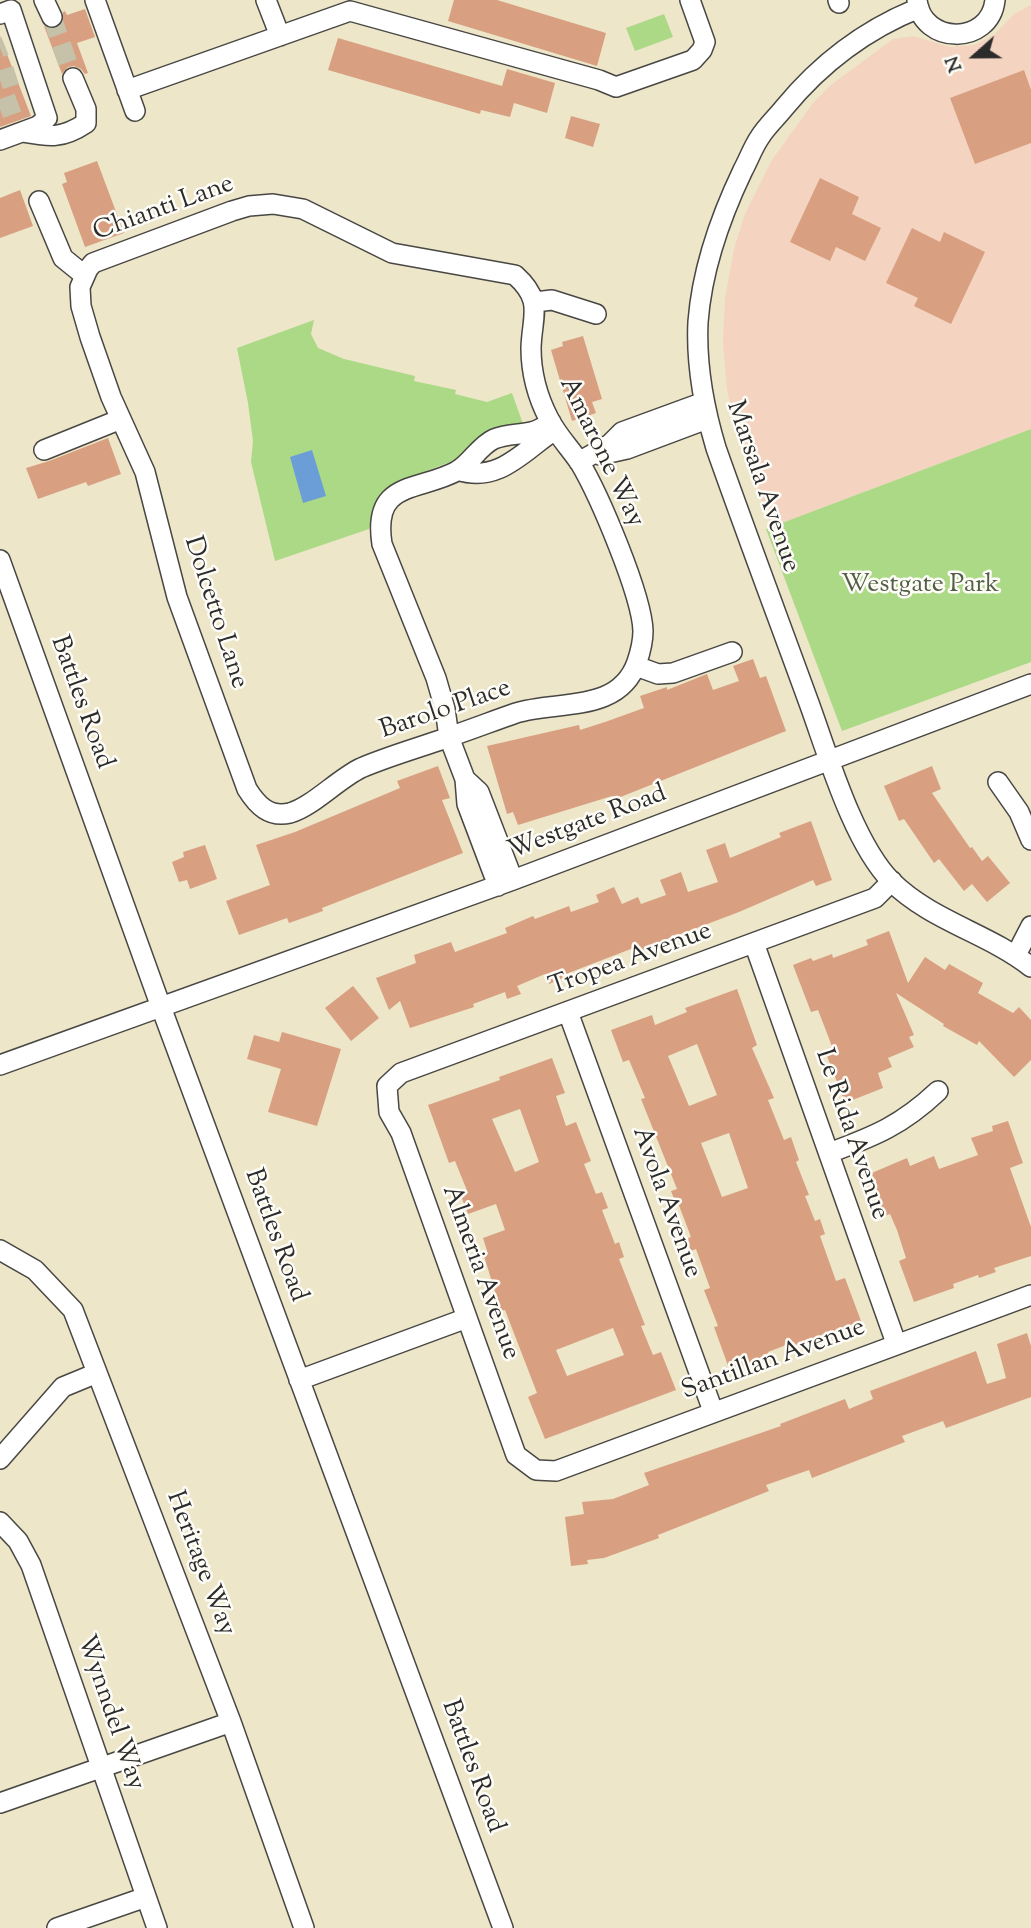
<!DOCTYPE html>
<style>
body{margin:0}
#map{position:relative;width:1031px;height:1928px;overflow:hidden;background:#ede6c9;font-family:"Sorts Mill Goudy",serif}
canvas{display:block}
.north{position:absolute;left:940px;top:21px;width:70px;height:70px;-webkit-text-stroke:5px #fdfcf7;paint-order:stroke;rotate:249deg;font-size:19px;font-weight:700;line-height:28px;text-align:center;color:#2b2b2b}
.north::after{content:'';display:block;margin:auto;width:24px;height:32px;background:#2b2b2b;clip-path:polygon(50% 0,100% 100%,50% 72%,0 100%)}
</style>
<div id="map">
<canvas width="1031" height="1928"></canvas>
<div class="north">N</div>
</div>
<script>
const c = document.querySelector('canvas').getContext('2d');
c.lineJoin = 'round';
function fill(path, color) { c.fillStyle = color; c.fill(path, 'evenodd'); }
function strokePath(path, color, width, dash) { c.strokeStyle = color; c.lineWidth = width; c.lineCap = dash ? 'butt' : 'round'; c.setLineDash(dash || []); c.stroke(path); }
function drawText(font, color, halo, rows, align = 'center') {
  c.font = font + ' "Sorts Mill Goudy",serif'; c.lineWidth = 5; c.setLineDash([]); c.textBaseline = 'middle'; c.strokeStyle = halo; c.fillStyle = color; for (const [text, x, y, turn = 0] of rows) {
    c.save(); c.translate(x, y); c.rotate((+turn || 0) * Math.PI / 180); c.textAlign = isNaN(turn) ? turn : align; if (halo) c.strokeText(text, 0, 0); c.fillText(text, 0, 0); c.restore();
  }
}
fill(new Path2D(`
 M 1031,5 L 1031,429 L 771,527 L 740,442 L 727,390 L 723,343 L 725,298 L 734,249 L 745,214 L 772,160 L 813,103 L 831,85 L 893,39 L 913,36 L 950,47 L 975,45 L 995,34 L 1014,14 Z`), '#f4d3c0');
fill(new Path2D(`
 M 664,14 L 673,37 L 635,51 L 626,28 Z
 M 314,320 L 311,334 L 318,348 L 344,359 L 415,376 L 414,381 L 456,390 L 455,394 L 487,402 L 512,393 L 523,424 L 488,434 L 455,460 L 398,482 L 380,494 L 369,529 L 275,561 L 251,462 L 253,441 L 248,403 L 237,348 Z
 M 1031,429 L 1031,662 L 842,731 L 766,529 Z`), '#abd986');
fill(new Path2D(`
 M 312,450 L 326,496 L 303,503 L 290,457 Z`), '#6b9dd6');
fill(new Path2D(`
 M 454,0 L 497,0 L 606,33 L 597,66 L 448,21 Z
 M 85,9 L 95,37 L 77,43 L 88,73 L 85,74 L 81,69 L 74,66 L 68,67 L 62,74 L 44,26 L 50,29 L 57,28 L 62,23 L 63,12 L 65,11 L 67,15 Z
 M 0,36 L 31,116 L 0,127 Z
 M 338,38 L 502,86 L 507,69 L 555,83 L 547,113 L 514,103 L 510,117 L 481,110 L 480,114 L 328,70 Z
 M 1024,70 L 1031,90 L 1031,143 L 975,164 L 950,98 Z
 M 571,116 L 600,124 L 593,147 L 565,138 Z
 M 97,161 L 124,233 L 85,247 L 62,184 L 67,182 L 64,173 Z
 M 820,178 L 859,197 L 852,214 L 881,228 L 865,261 L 836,247 L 830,261 L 790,242 Z
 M 20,190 L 33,226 L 0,238 L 0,198 Z
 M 912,228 L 940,242 L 944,232 L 985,252 L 951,324 L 914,306 L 918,298 L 886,283 Z
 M 583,336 L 602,399 L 592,402 L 596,413 L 572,421 L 551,350 L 563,346 L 562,342 Z
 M 108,438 L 121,474 L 88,486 L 86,482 L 38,499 L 26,468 L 49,461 Z
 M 753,659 L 760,678 L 766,676 L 786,731 L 613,800 L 612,796 L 518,825 L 513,812 L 507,814 L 487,746 L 579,725 L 580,730 L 605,722 L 644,708 L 640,696 L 667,687 L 667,690 L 707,674 L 713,690 L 739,681 L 733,666 Z
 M 438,766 L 450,798 L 442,800 L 463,853 L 322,908 L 323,911 L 289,923 L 287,918 L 239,935 L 226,901 L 270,885 L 256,845 L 295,832 L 400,788 L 397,781 Z
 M 932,766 L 941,789 L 932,793 L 970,848 L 972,847 L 982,861 L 988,856 L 1010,883 L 987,902 L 972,884 L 964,891 L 939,859 L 934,863 L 904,819 L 899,821 L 884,786 Z
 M 811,821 L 832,880 L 816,886 L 813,880 L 739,912 L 657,943 L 658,945 L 638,953 L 636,947 L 566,974 L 567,976 L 549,984 L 545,974 L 517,986 L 521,994 L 507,999 L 505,992 L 473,1004 L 474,1007 L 410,1028 L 400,1001 L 389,1010 L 376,978 L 416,963 L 414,955 L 451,942 L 455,952 L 507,933 L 505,928 L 533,916 L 535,919 L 569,906 L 571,912 L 599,902 L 596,895 L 614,887 L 622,904 L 638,897 L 641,904 L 666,895 L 660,880 L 681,872 L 688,892 L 718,882 L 706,850 L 725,843 L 730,858 L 781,837 L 779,833 Z
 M 205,845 L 217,879 L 190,889 L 187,880 L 179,882 L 172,862 L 184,857 L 183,852 Z
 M 889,931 L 908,983 L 925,957 L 945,970 L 949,964 L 983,983 L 978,993 L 1013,1013 L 1019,1007 L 1031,1020 L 1031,1060 L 1014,1077 L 979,1041 L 977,1045 L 943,1026 L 944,1024 L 896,993 L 914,1035 L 909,1037 L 914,1047 L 888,1058 L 892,1067 L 878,1073 L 883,1088 L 845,1103 L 827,1056 L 834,1053 L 830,1041 L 818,1010 L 811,1012 L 793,965 L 811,958 L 813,961 L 832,954 L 833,958 L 868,945 L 866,940 Z
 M 353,986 L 379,1018 L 351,1041 L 325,1008 Z
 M 737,989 L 757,1045 L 752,1048 L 774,1098 L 768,1100 L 784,1140 L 791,1137 L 799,1160 L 796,1162 L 809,1195 L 805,1196 L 815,1221 L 820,1219 L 825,1234 L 820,1236 L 836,1281 L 845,1278 L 861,1321 L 795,1345 L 794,1342 L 768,1352 L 770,1357 L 730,1371 L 714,1327 L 718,1326 L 704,1290 L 710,1288 L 696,1249 L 691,1251 L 686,1239 L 691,1237 L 678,1203 L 676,1204 L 671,1191 L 677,1189 L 641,1099 L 645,1098 L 629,1060 L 623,1062 L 611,1030 L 652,1015 L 655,1025 L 687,1012 L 685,1008 ZM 697,1044 L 717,1095 L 689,1106 L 668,1056 ZM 729,1133 L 748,1188 L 722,1197 L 701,1143 Z
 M 282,1032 L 341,1049 L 317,1126 L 268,1112 L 281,1069 L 247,1059 L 254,1035 L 279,1042 Z
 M 552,1058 L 565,1093 L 556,1096 L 566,1126 L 576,1122 L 591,1161 L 584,1164 L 596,1194 L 602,1192 L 608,1208 L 602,1210 L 615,1244 L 619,1242 L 624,1257 L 619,1259 L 645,1325 L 641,1326 L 653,1355 L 661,1352 L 676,1390 L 545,1439 L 528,1397 L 537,1393 L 505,1310 L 501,1311 L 484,1256 L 488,1254 L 483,1238 L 505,1230 L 496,1204 L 468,1214 L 461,1196 L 468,1193 L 455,1161 L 449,1163 L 428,1105 L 500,1080 L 499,1077 ZM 520,1109 L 539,1162 L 515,1172 L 492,1119 ZM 613,1328 L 624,1355 L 567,1376 L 556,1350 Z
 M 1008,1121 L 1023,1163 L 1010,1168 L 1031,1227 L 1031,1256 L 994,1268 L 996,1272 L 979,1278 L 978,1275 L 953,1284 L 954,1288 L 914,1302 L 899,1261 L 906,1258 L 897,1230 L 890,1214 L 884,1216 L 867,1175 L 907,1158 L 910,1166 L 934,1156 L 939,1169 L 978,1155 L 971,1138 L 993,1131 L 992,1126 Z
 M 1027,1333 L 1031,1346 L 1031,1397 L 946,1428 L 943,1421 L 902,1436 L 905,1442 L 812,1478 L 809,1470 L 766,1485 L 769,1491 L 658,1535 L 659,1538 L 604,1558 L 587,1560 L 588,1564 L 571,1566 L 565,1517 L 584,1514 L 582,1502 L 613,1499 L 649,1485 L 644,1473 L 781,1426 L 780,1424 L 845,1399 L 849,1409 L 873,1399 L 870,1391 L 976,1351 L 987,1384 L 1006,1378 L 997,1344 Z`), '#d8a081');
strokePath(new Path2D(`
 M 52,17 L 73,78
 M 0,48 L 5,46
 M 0,80 L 16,75
 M 0,109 L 25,100`), '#c6c1a9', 19, [19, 10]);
const minor = new Path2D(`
 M 44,0 L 52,17
 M 95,0 L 135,111
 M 266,0 L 280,36
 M 838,0 L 839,3
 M 917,0 C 922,45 990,46 995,0
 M 919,8 C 864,30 821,63 784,108 C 776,118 766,127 760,137 C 753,147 749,159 743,170 C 720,218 702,269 698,322 C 696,364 704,408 716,448 C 746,533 778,618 809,703 C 828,755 853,842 891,881 C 931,921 988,933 1031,967
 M 0,14 L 11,10 L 47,118 L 38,126 L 0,140
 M 127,90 L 350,11 L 599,80 L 616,87 L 693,60 L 702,50 L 705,42 L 690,0
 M 22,132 C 50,137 62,139 86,123 L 86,109 L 73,78
 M 39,201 L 63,258 L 84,275
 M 273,204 L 303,209 L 392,253 L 515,275 C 544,301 532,315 531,348 C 531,372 538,398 549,419 C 557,435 570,448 580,463 C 599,495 642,595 643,631 C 643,641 640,653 637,662 C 619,714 557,700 516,713 C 493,721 470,730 446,738 C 418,748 389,756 361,768 C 338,779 312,807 290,813 C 269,818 257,805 247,789 L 177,597 L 145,472 L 111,397 L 90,337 L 81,306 L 80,287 L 88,269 L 93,263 L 232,211 L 249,206 Z
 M 535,302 L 552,300 L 596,314
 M 44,450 L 121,419
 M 600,455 L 627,449 L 707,419
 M 579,462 L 610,444 L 622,432 L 704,402
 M 458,470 C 499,484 524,450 555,430
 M 0,560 L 161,1007 L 503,1928
 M 636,666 L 658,674 L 673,673 L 732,652
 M 465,779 L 479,792 L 513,880
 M 998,782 L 1019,812 L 1031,840
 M 892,881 L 875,898 L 401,1073 L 387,1086 L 389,1112 L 401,1133 L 516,1455 L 536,1470 L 556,1471 L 1031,1295
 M 498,886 L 467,804 L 465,779 L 449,737 L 445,709 L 436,678 L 382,544 C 372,480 418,492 457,471 C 471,463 479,446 494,439 C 507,434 518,435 531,432 C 538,431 545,426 551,422
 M 754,943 L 896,1343
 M 1016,955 L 1031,926
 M 568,1012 L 713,1411
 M 0,1065 L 513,880 L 1031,684
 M 829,1153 C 875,1136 902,1125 938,1091
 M 0,1250 L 35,1270 L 73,1310 L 231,1722 L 304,1928
 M 299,1380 L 467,1318
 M 0,1459 L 63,1387 L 97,1373
 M 0,1522 L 18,1541 L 31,1565 L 157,1928
 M 0,1803 L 231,1722
 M 57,1928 L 146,1897`);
strokePath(minor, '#484743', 22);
strokePath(minor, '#fff', 19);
drawText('26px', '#2b2b2b', '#fdfcf7', [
 ["Chianti Lane",164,210,-20],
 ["Amarone Way",600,453,64],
 ["Marsala Avenue",761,487,71],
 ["Dolcetto Lane",214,613,72],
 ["Battles Road",80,703,70],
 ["Barolo Place",446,711,-19],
 ["Westgate Road",588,824,-21],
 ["Tropea Avenue",631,961,-20],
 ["Le Rida Avenue",850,1135,71],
 ["Avola Avenue",665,1203,70],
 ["Battles Road",274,1236,70],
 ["Almeria Avenue",479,1273,70],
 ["Santillan Avenue",774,1361,-20],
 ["Heritage Way",199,1564,69],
 ["Wynndel Way",109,1713,71],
 ["Battles Road",471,1767,70]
]);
drawText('26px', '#515f46', '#fdfcf7', [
 ["Westgate Park",920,587]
]);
</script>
